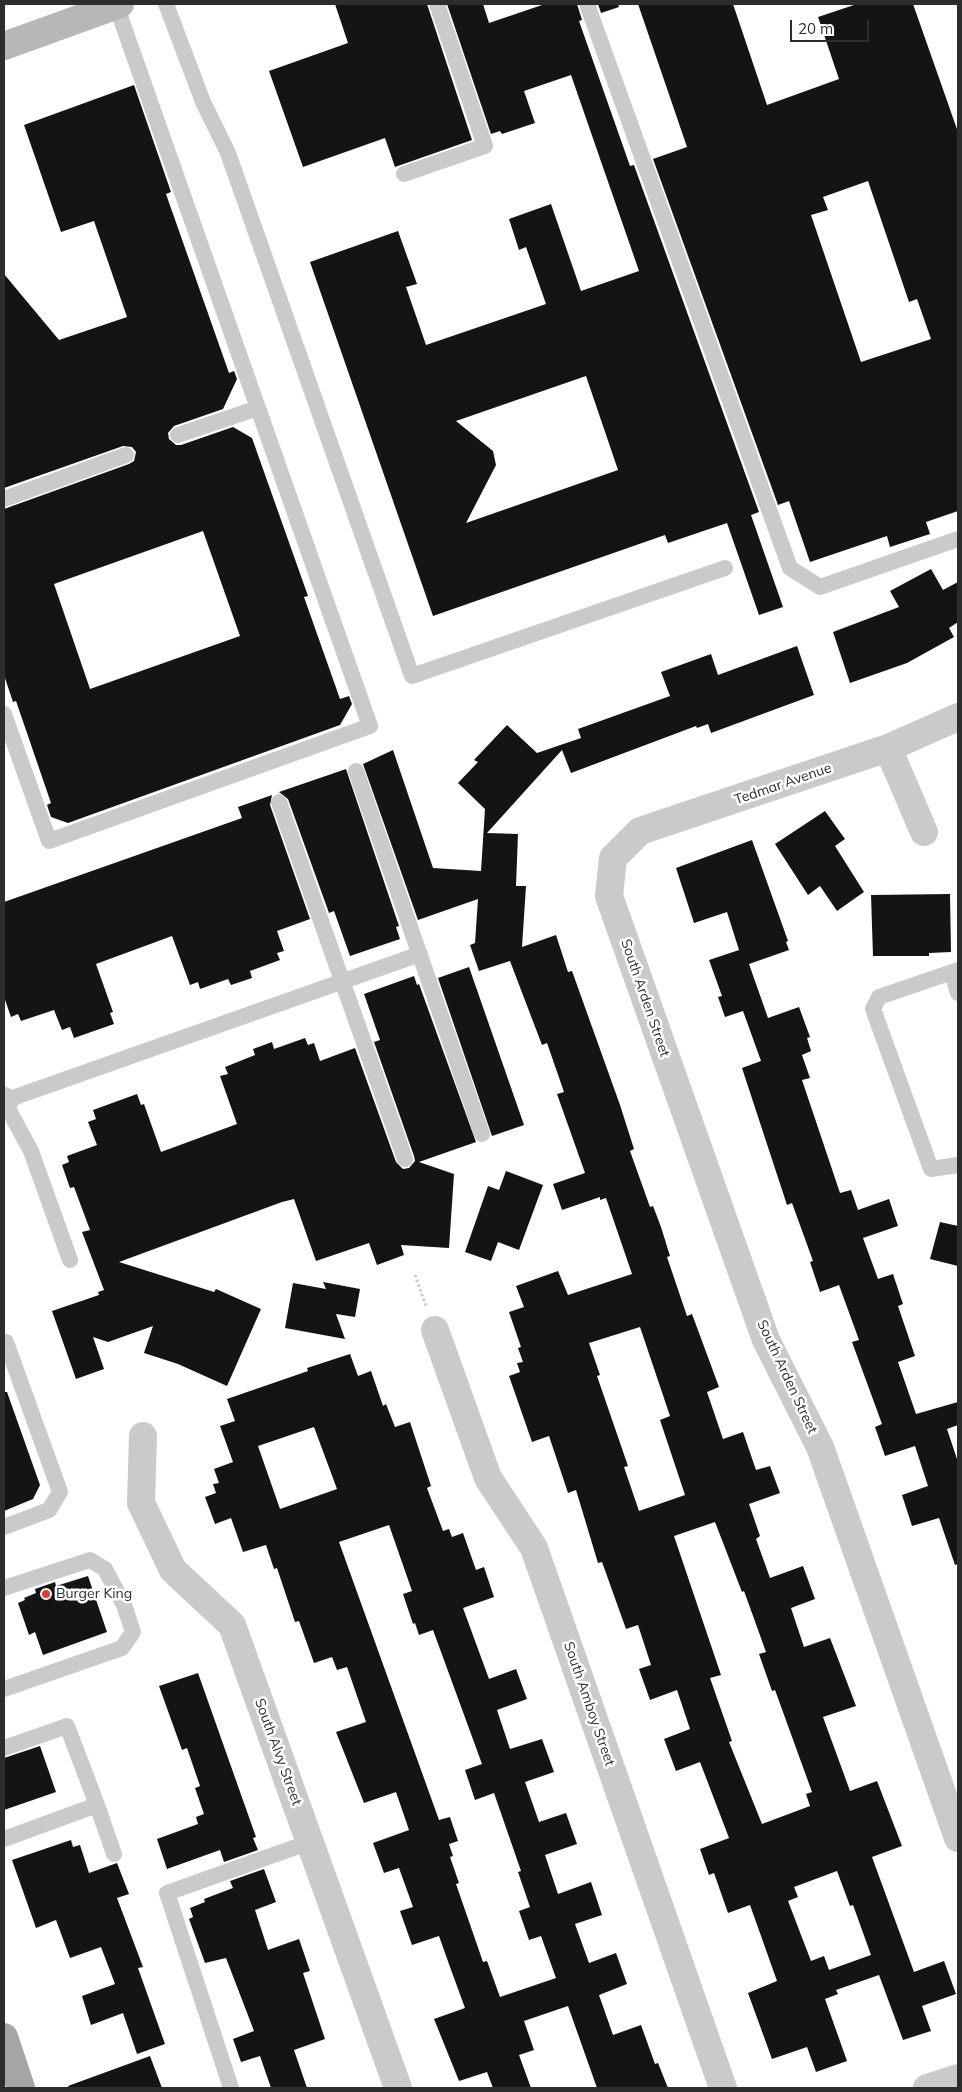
<!DOCTYPE html>
<style>
body{margin:0}
#map{position:relative;width:962px;height:2092px;overflow:hidden;background:#fff;font-family:Mulish,sans-serif}
canvas{display:block}
.frame{position:absolute;inset:0;border:5px solid #2d2d2d;pointer-events:none}
.scale{position:absolute;left:790px;top:20px;width:79px;height:22px;box-sizing:border-box;border:2px solid #2d2d2d;border-top:0;padding-left:6px;font-size:15px;line-height:18px;white-space:nowrap;color:#2d2d2d;-webkit-text-stroke:4px #fff;paint-order:stroke}
</style>
<div id="map">
<canvas width="962" height="2092"></canvas>
<div class="frame"></div>
<div class="scale">20 m</div>
</div>
<script>
const c = document.querySelector('canvas').getContext('2d');
c.lineJoin = 'round';
function fill(path, color) { c.fillStyle = color; c.fill(path, 'evenodd'); }
function strokePath(path, color, width, dash) { c.strokeStyle = color; c.lineWidth = width; c.lineCap = dash ? 'butt' : 'round'; c.setLineDash(dash || []); c.stroke(path); }
function drawText(font, color, halo, rows, align = 'center') {
  c.font = font + ' Mulish,sans-serif'; c.lineWidth = 5; c.setLineDash([]); c.textBaseline = 'middle'; c.strokeStyle = halo; c.fillStyle = color; for (const [text, x, y, turn = 0] of rows) {
    c.save(); c.translate(x, y); c.rotate((+turn || 0) * Math.PI / 180); c.textAlign = isNaN(turn) ? turn : align; if (halo) c.strokeText(text, 0, 0); c.fillText(text, 0, 0); c.restore();
  }
}
fill(new Path2D(`
 M 335,4 L 427,4 L 472,140 L 395,167 L 385,138 L 303,167 L 269,71 L 348,43 Z
 M 447,4 L 483,4 L 489,23 L 545,4 L 577,4 L 582,20 L 579,21 L 630,166 L 634,165 L 759,512 L 751,515 L 783,607 L 759,615 L 727,523 L 668,543 L 665,535 L 433,616 L 310,262 L 398,231 L 417,284 L 406,287 L 426,345 L 546,304 L 526,247 L 519,250 L 509,219 L 551,204 L 581,291 L 639,271 L 571,75 L 524,91 L 535,123 L 502,134 L 500,131 L 491,134 ZM 586,376 L 618,470 L 466,523 L 496,465 L 493,451 L 456,421 Z
 M 598,4 L 618,4 L 619,7 L 601,13 Z
 M 638,4 L 733,4 L 767,105 L 839,79 L 818,17 L 857,4 L 913,4 L 958,132 L 958,511 L 926,522 L 930,534 L 890,547 L 887,536 L 810,562 L 789,501 L 778,505 L 653,159 L 687,147 ZM 868,181 L 909,302 L 917,299 L 931,339 L 861,362 L 811,215 L 828,210 L 823,197 Z
 M 134,85 L 171,192 L 166,194 L 229,373 L 234,371 L 237,379 L 223,409 L 174,426 L 168,433 L 169,439 L 176,445 L 181,445 L 233,427 L 252,438 L 308,596 L 304,597 L 340,699 L 349,696 L 352,704 L 340,725 L 68,823 L 51,817 L 47,805 L 51,803 L 16,701 L 13,702 L 4,675 L 4,509 L 129,464 L 134,461 L 136,452 L 132,447 L 123,446 L 4,488 L 4,274 L 59,340 L 127,317 L 94,221 L 61,232 L 24,125 ZM 203,531 L 240,636 L 90,689 L 54,584 Z
 M 931,569 L 943,590 L 958,582 L 958,622 L 949,628 L 954,637 L 907,663 L 850,683 L 833,632 L 899,607 L 890,591 Z
 M 797,646 L 814,695 L 711,733 L 708,724 L 697,728 L 696,726 L 571,773 L 562,750 L 487,833 L 518,834 L 516,886 L 526,886 L 522,947 L 556,935 L 568,972 L 572,971 L 620,1105 L 634,1149 L 630,1151 L 650,1207 L 653,1206 L 661,1227 L 670,1256 L 667,1257 L 687,1316 L 692,1314 L 719,1387 L 707,1392 L 723,1439 L 743,1432 L 756,1470 L 770,1466 L 780,1493 L 749,1504 L 760,1536 L 756,1539 L 770,1578 L 803,1566 L 815,1599 L 791,1608 L 804,1647 L 830,1638 L 845,1677 L 856,1706 L 823,1717 L 850,1791 L 877,1781 L 902,1846 L 872,1857 L 914,1972 L 944,1961 L 956,1994 L 922,2006 L 931,2031 L 903,2040 L 879,1975 L 836,1990 L 838,1994 L 825,1999 L 847,2061 L 816,2072 L 807,2047 L 772,2059 L 748,1993 L 777,1981 L 750,1905 L 728,1913 L 714,1873 L 709,1875 L 700,1849 L 729,1838 L 700,1762 L 676,1771 L 664,1739 L 690,1729 L 677,1690 L 650,1700 L 639,1669 L 651,1665 L 638,1625 L 626,1629 L 602,1562 L 598,1563 L 576,1490 L 568,1493 L 549,1436 L 532,1442 L 509,1376 L 520,1372 L 517,1363 L 523,1362 L 518,1348 L 521,1347 L 509,1312 L 524,1307 L 516,1286 L 558,1271 L 568,1295 L 632,1274 L 606,1198 L 600,1200 L 600,1197 L 562,1210 L 553,1184 L 585,1173 L 557,1094 L 564,1092 L 547,1043 L 542,1045 L 510,961 L 479,971 L 470,945 L 475,943 L 478,899 L 418,920 L 363,764 L 393,750 L 433,868 L 481,871 L 485,809 L 458,783 L 478,762 L 474,760 L 507,725 L 537,753 L 581,738 L 578,729 L 670,696 L 661,672 L 711,654 L 718,675 ZM 640,1327 L 670,1416 L 660,1420 L 685,1495 L 639,1511 L 624,1467 L 628,1466 L 597,1376 L 600,1375 L 589,1343 ZM 715,1522 L 742,1592 L 744,1591 L 766,1652 L 759,1654 L 772,1691 L 775,1690 L 812,1792 L 806,1794 L 810,1806 L 762,1824 L 729,1742 L 732,1741 L 710,1678 L 721,1675 L 674,1536 ZM 837,1871 L 850,1906 L 853,1905 L 871,1955 L 829,1970 L 824,1956 L 811,1961 L 788,1901 L 798,1897 L 794,1887 Z
 M 346,769 L 399,926 L 396,927 L 400,939 L 350,956 L 334,911 L 329,913 L 288,799 L 279,792 Z
 M 272,795 L 270,805 L 310,919 L 277,931 L 284,951 L 277,953 L 280,960 L 250,971 L 252,978 L 231,985 L 228,979 L 200,989 L 198,982 L 190,985 L 172,936 L 96,964 L 113,1012 L 110,1013 L 114,1024 L 74,1038 L 70,1027 L 62,1030 L 54,1010 L 21,1021 L 18,1014 L 11,1017 L 4,997 L 4,902 L 242,818 L 238,807 Z
 M 825,811 L 845,839 L 835,846 L 864,892 L 837,911 L 820,886 L 808,895 L 775,844 Z
 M 752,840 L 788,941 L 786,942 L 789,950 L 749,964 L 768,1018 L 799,1007 L 810,1037 L 807,1038 L 811,1051 L 802,1055 L 810,1078 L 802,1080 L 840,1193 L 851,1190 L 858,1210 L 889,1199 L 898,1226 L 863,1238 L 878,1279 L 893,1274 L 903,1304 L 898,1306 L 915,1356 L 898,1362 L 916,1414 L 958,1402 L 958,1425 L 947,1429 L 958,1462 L 958,1564 L 955,1565 L 939,1518 L 912,1526 L 902,1495 L 928,1486 L 915,1446 L 885,1456 L 875,1427 L 882,1424 L 852,1342 L 859,1340 L 839,1285 L 820,1292 L 810,1262 L 813,1261 L 792,1203 L 787,1205 L 742,1068 L 761,1061 L 743,1011 L 725,1017 L 718,997 L 722,996 L 709,960 L 739,950 L 727,912 L 694,923 L 676,868 Z
 M 950,894 L 951,952 L 929,953 L 929,956 L 873,956 L 871,895 Z
 M 469,967 L 524,1125 L 492,1136 L 438,978 Z
 M 414,976 L 417,985 L 419,984 L 476,1142 L 419,1162 L 454,1174 L 449,1248 L 401,1245 L 404,1255 L 377,1265 L 369,1243 L 316,1261 L 294,1199 L 282,1202 L 119,1262 L 214,1292 L 216,1289 L 261,1309 L 227,1386 L 178,1364 L 144,1353 L 153,1326 L 108,1342 L 93,1337 L 104,1369 L 76,1379 L 52,1311 L 99,1295 L 98,1292 L 104,1290 L 82,1232 L 90,1230 L 74,1187 L 70,1188 L 62,1165 L 69,1162 L 67,1156 L 97,1145 L 88,1122 L 96,1119 L 93,1110 L 137,1094 L 141,1105 L 144,1104 L 161,1152 L 237,1124 L 220,1076 L 228,1074 L 225,1067 L 255,1055 L 253,1049 L 272,1042 L 274,1049 L 305,1038 L 308,1045 L 314,1043 L 320,1061 L 355,1048 L 396,1162 L 403,1169 L 409,1168 L 415,1161 L 414,1156 L 374,1042 L 380,1040 L 364,994 Z
 M 506,1171 L 543,1185 L 519,1250 L 498,1242 L 491,1261 L 465,1252 L 488,1186 L 499,1190 Z
 M 940,1222 L 958,1226 L 958,1266 L 930,1259 Z
 M 323,1282 L 360,1289 L 355,1317 L 336,1314 L 345,1339 L 285,1328 L 293,1283 L 326,1289 Z
 M 350,1354 L 358,1376 L 371,1371 L 383,1406 L 386,1404 L 395,1427 L 410,1422 L 431,1486 L 427,1488 L 443,1531 L 449,1529 L 452,1537 L 463,1533 L 476,1570 L 484,1567 L 494,1597 L 463,1608 L 489,1679 L 516,1669 L 527,1699 L 497,1710 L 510,1749 L 542,1739 L 554,1772 L 525,1782 L 539,1822 L 566,1813 L 577,1844 L 545,1855 L 558,1894 L 591,1882 L 602,1915 L 575,1924 L 589,1963 L 616,1953 L 627,1984 L 599,1995 L 613,2035 L 641,2025 L 655,2064 L 658,2063 L 668,2088 L 597,2088 L 568,2006 L 524,2021 L 534,2050 L 519,2055 L 531,2088 L 493,2088 L 487,2072 L 459,2081 L 434,2019 L 465,2008 L 450,1967 L 439,1936 L 412,1945 L 400,1911 L 413,1907 L 399,1868 L 384,1873 L 373,1843 L 409,1830 L 396,1792 L 364,1803 L 336,1732 L 366,1722 L 347,1667 L 337,1670 L 332,1657 L 314,1663 L 299,1621 L 295,1622 L 277,1568 L 274,1569 L 266,1545 L 243,1552 L 231,1518 L 215,1524 L 205,1497 L 216,1493 L 213,1484 L 219,1483 L 214,1469 L 233,1462 L 220,1426 L 235,1421 L 227,1399 L 308,1371 L 307,1368 ZM 314,1427 L 337,1489 L 280,1509 L 258,1446 ZM 389,1525 L 412,1591 L 403,1594 L 413,1624 L 415,1623 L 419,1635 L 433,1630 L 482,1764 L 465,1770 L 475,1800 L 494,1793 L 521,1871 L 518,1872 L 530,1907 L 519,1911 L 529,1940 L 541,1936 L 556,1978 L 500,1997 L 487,1961 L 483,1962 L 456,1884 L 459,1883 L 450,1857 L 453,1856 L 449,1844 L 458,1841 L 450,1817 L 439,1820 L 339,1542 Z
 M 4,1392 L 7,1392 L 40,1485 L 33,1499 L 4,1511 Z
 M 88,1576 L 107,1632 L 43,1655 L 35,1632 L 29,1635 L 18,1603 L 25,1600 L 24,1598 L 36,1593 L 35,1589 L 55,1582 L 56,1586 Z
 M 198,1673 L 256,1837 L 253,1838 L 258,1850 L 224,1862 L 220,1850 L 167,1869 L 157,1839 L 198,1824 L 196,1817 L 204,1814 L 195,1788 L 200,1786 L 187,1748 L 182,1750 L 159,1686 Z
 M 40,1746 L 56,1792 L 4,1810 L 4,1758 Z
 M 71,1840 L 73,1847 L 80,1845 L 89,1873 L 117,1863 L 129,1894 L 117,1898 L 143,1967 L 138,1968 L 165,2044 L 137,2054 L 123,2013 L 91,2025 L 82,1996 L 115,1984 L 101,1947 L 70,1958 L 56,1920 L 36,1928 L 12,1860 Z
 M 264,1869 L 276,1902 L 255,1910 L 268,1950 L 299,1939 L 310,1971 L 303,1973 L 325,2039 L 294,2050 L 307,2088 L 271,2088 L 260,2056 L 241,2062 L 233,2039 L 254,2031 L 226,1958 L 205,1963 L 189,1919 L 193,1917 L 190,1908 L 205,1902 L 204,1899 L 233,1888 L 230,1881 Z
 M 150,2056 L 162,2088 L 69,2088 L 68,2086 Z`), '#141414');
strokePath(new Path2D(`
 M 415,1275 L 426,1306`), '#cacaca', 3, [2.5, 2.5]);
strokePath(new Path2D(`
 M 166,4 L 203,102 L 228,153 L 412,676 L 725,568
 M 587,4 L 790,568 L 820,587 L 958,539
 M 404,174 L 485,146 L 437,4
 M 178,435 L 258,408
 M 4,499 L 126,455
 M 4,714 L 49,841 L 370,726 L 116,5
 M 356,771 L 482,1134
 M 279,802 L 405,1159
 M 958,970 L 879,997 L 873,1009 L 931,1169 L 958,1165
 M 952,972 L 958,993
 M 4,1095 L 4,1101 L 31,1151 L 70,1260
 M 4,1101 L 420,954
 M 4,1527 L 49,1510 L 60,1492 L 6,1342
 M 4,1588 L 90,1560 L 105,1569 L 124,1605 L 133,1632 L 122,1648 L 4,1689
 M 4,1748 L 67,1726 L 97,1805 L 4,1839
 M 97,1805 L 114,1854
 M 231,2088 L 167,1893 L 310,1842`), '#cacaca', 16);
strokePath(new Path2D(`
 M 958,717 L 888,748 L 640,831 L 613,858 L 609,896 L 766,1340 L 820,1447 L 958,1838
 M 888,748 L 924,832
 M 4,1102 L 4,1101
 M 435,1330 L 488,1478 L 534,1548 L 723,2088
 M 143,1436 L 141,1503 L 173,1570 L 232,1625 L 398,2088
 M 927,2088 L 958,2078`), '#cacaca', 28);
strokePath(new Path2D(`
 M 4,46 L 120,4`), '#b7b7b7', 28);
strokePath(new Path2D(`
 M 4,2037 L 21,2088`), '#a5a5a5', 28);
for (const [x, y, r, color] of [
 [46,1594,5,"#dc3c37"]
]) { const dot = new Path2D(); dot.arc(x, y, r, 0, 2 * Math.PI); c.fillStyle = color; c.fill(dot); strokePath(dot, '#fff', 2); }
drawText('14px', '#2d2d2d', '#fff', [
 ["Tedmar Avenue",783,784,-19],
 ["South Arden Street",645,998,71],
 ["South Arden Street",787,1377,65],
 ["South Amboy Street",589,1704,71],
 ["South Alvy Street",278,1752,70]
]);
drawText('14px', '#2d2d2d', '#fff', [
 ["Burger King",56,1594]
], 'left');
</script>
